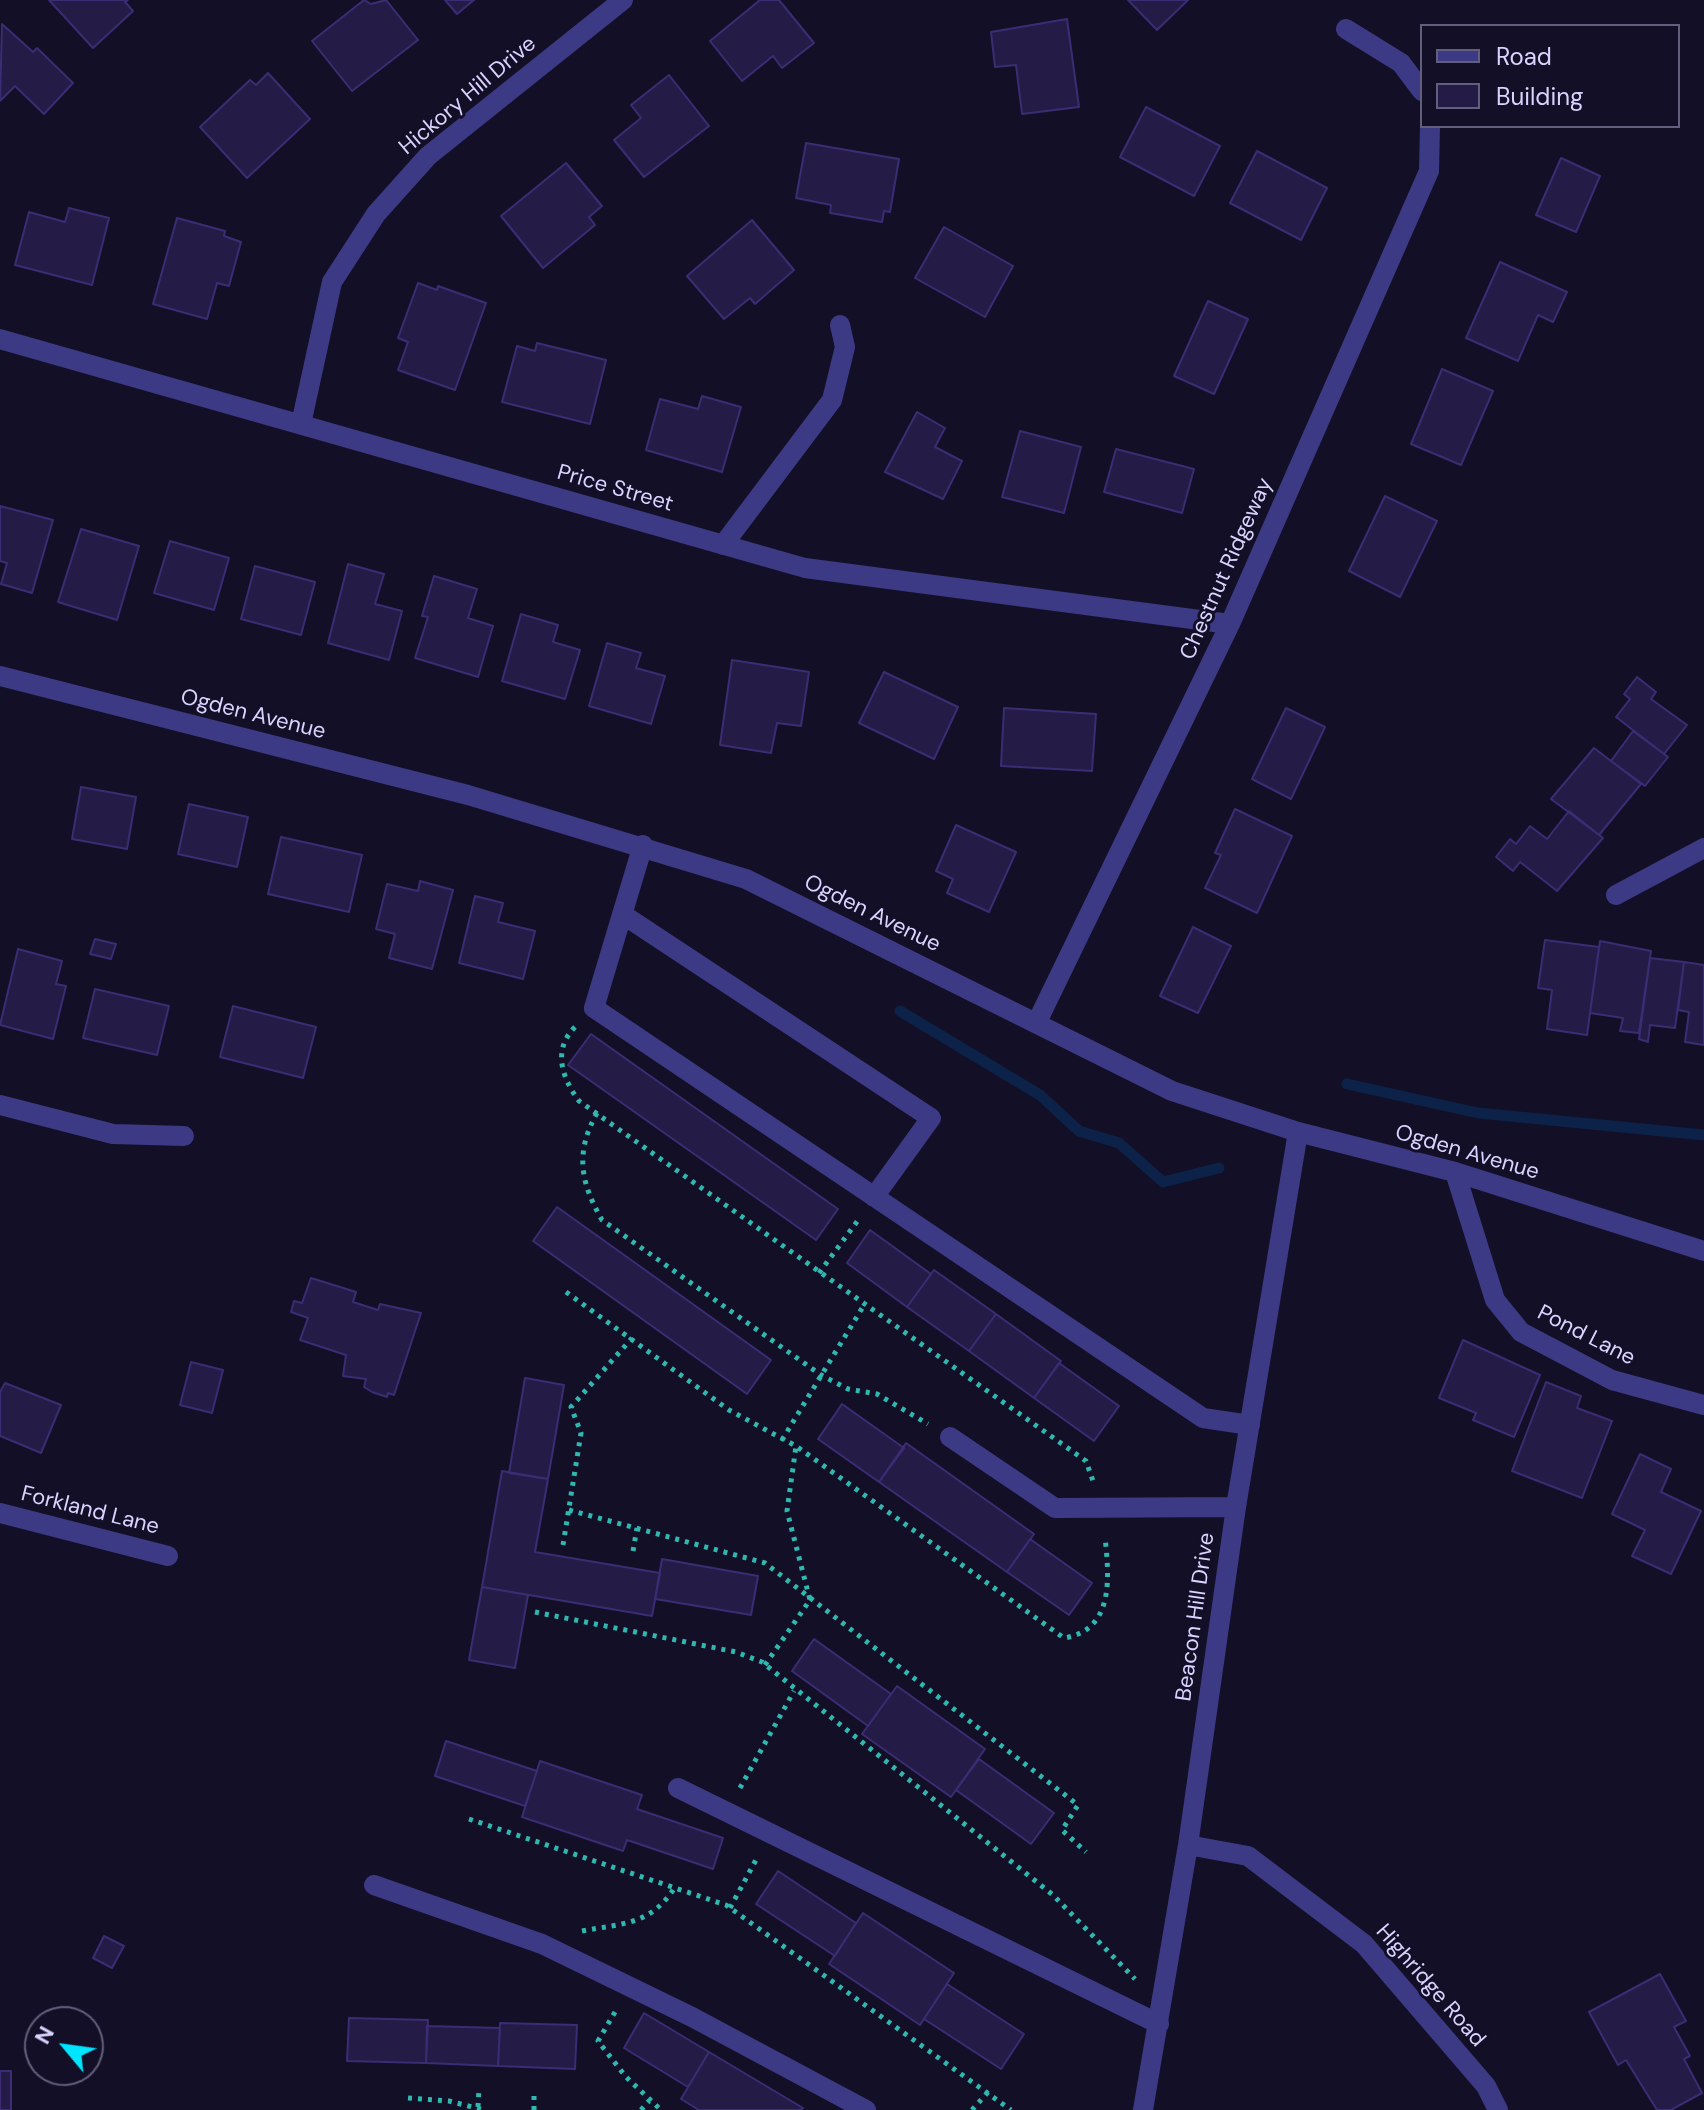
<!DOCTYPE html>
<style>
body{margin:0}
#map{position:relative;width:1704px;height:2110px;overflow:hidden;background:#130f26;font-family:"DM Sans",sans-serif}
canvas{display:block}
.legend{position:absolute;left:1420px;top:24px;width:260px;height:104px;box-sizing:border-box;background:#130f26;border:2px solid #625e7d;margin:0;padding:10px 14px;list-style:none;font-size:24px;color:#d9d4ff}
.legend li{display:flex;align-items:center;gap:16px;height:40px}
.legend b{width:40px;border:2px solid #625e7d}
.north{position:absolute;left:24px;top:2006px;width:80px;height:80px;box-sizing:border-box;background:#130f26;border:2px solid #625e7d;border-radius:50%;rotate:299deg;font-size:22px;font-weight:700;line-height:32px;text-align:center;color:#d9d4ff}
.north::after{content:'';display:block;margin:auto;width:28px;height:36px;background:#00e5ff;clip-path:polygon(50% 0,100% 100%,50% 72%,0 100%)}
</style>
<div id="map">
<canvas width="1704" height="2110"></canvas>
<ul class="legend">
<li><b style="height:10px;background:#3d3a85"></b>Road</li>
<li><b style="height:22px;background:#241b47"></b>Building</li>
</ul>
<div class="north">N</div>
</div>
<script>
const c = document.querySelector('canvas').getContext('2d');
c.lineJoin = 'round';
function strokePath(path, color, width, dash) { c.strokeStyle = color; c.lineWidth = width; c.lineCap = dash ? 'butt' : 'round'; c.setLineDash(dash || []); c.stroke(path); }
function fill(path, color) { c.fillStyle = color; c.fill(path, 'evenodd'); }
function drawText(font, color, halo, rows, align = 'center') {
  c.font = font + ' "DM Sans",sans-serif'; c.lineWidth = 6; c.setLineDash([]); c.textBaseline = 'middle'; c.strokeStyle = halo; c.fillStyle = color; for (const [text, x, y, turn = 0] of rows) {
    c.save(); c.translate(x, y); c.rotate((+turn || 0) * Math.PI / 180); c.textAlign = isNaN(turn) ? turn : align; if (halo) c.strokeText(text, 0, 0); c.fillText(text, 0, 0); c.restore();
  }
}
strokePath(new Path2D(`
 M 900,1011 L 1040,1095 L 1079,1131 L 1119,1143 L 1163,1182 L 1219,1168
 M 1347,1084 L 1478,1113 L 1704,1135`), '#0c2248', 11);
const building = new Path2D(`
 M 49,0 L 128,0 L 125,2 L 133,11 L 93,48 Z
 M 364,0 L 371,4 L 386,0 L 418,40 L 352,91 L 312,41 Z
 M 445,0 L 474,0 L 457,14 Z
 M 760,0 L 779,0 L 814,43 L 782,68 L 773,56 L 742,81 L 710,41 Z
 M 1128,0 L 1188,0 L 1157,30 Z
 M 1067,19 L 1079,107 L 1022,114 L 1016,65 L 995,67 L 991,32 Z
 M 2,24 L 33,52 L 37,48 L 73,83 L 44,114 L 15,86 L 0,101 Z
 M 268,73 L 310,119 L 247,178 L 200,127 L 250,80 L 256,85 Z
 M 669,75 L 709,126 L 644,177 L 614,140 L 641,118 L 631,105 Z
 M 1146,107 L 1220,146 L 1194,196 L 1120,157 Z
 M 806,143 L 899,159 L 890,212 L 884,211 L 882,222 L 830,213 L 831,205 L 796,198 Z
 M 1257,151 L 1327,188 L 1301,240 L 1230,203 Z
 M 1561,158 L 1600,176 L 1576,232 L 1536,215 Z
 M 566,163 L 602,206 L 589,217 L 595,225 L 543,268 L 501,216 Z
 M 69,208 L 109,218 L 92,285 L 15,265 L 29,212 L 65,222 Z
 M 177,218 L 225,231 L 224,236 L 241,242 L 229,286 L 217,283 L 207,319 L 153,304 Z
 M 752,220 L 794,270 L 755,304 L 750,298 L 724,319 L 687,276 Z
 M 944,227 L 1013,266 L 985,317 L 915,278 Z
 M 1500,262 L 1567,292 L 1553,322 L 1538,315 L 1518,361 L 1466,338 Z
 M 418,283 L 437,290 L 438,286 L 486,303 L 455,390 L 398,370 L 408,342 L 398,338 Z
 M 1208,301 L 1248,319 L 1214,394 L 1174,376 Z
 M 537,343 L 606,360 L 590,424 L 502,402 L 517,346 L 535,351 Z
 M 1442,369 L 1493,391 L 1461,465 L 1411,444 Z
 M 702,396 L 741,407 L 722,472 L 646,450 L 660,399 L 698,409 Z
 M 917,412 L 945,428 L 935,447 L 962,461 L 943,499 L 885,472 Z
 M 1020,431 L 1081,447 L 1064,513 L 1002,497 Z
 M 1116,449 L 1194,469 L 1182,513 L 1104,492 Z
 M 1385,496 L 1437,521 L 1400,597 L 1349,571 Z
 M 0,506 L 53,520 L 32,593 L 1,584 L 7,563 L 0,561 Z
 M 81,529 L 139,546 L 117,620 L 58,602 Z
 M 170,541 L 229,558 L 214,610 L 154,593 Z
 M 348,564 L 384,574 L 375,604 L 402,611 L 389,660 L 328,643 Z
 M 255,566 L 315,582 L 301,635 L 241,619 Z
 M 434,576 L 477,589 L 468,618 L 493,626 L 478,677 L 415,658 L 428,617 L 422,616 Z
 M 521,614 L 558,625 L 553,642 L 580,650 L 565,699 L 502,681 Z
 M 607,643 L 641,653 L 636,668 L 665,676 L 651,724 L 589,706 Z
 M 732,660 L 809,672 L 801,726 L 777,723 L 771,753 L 720,745 Z
 M 884,672 L 958,707 L 934,759 L 859,723 Z
 M 1637,677 L 1656,692 L 1651,699 L 1687,725 L 1664,754 L 1616,717 L 1630,699 L 1624,694 Z
 M 1004,708 L 1096,714 L 1092,771 L 1001,766 Z
 M 1286,708 L 1325,727 L 1291,799 L 1252,779 Z
 M 1633,731 L 1668,757 L 1645,786 L 1611,761 Z
 M 1594,748 L 1641,784 L 1599,835 L 1551,799 Z
 M 81,787 L 136,797 L 127,849 L 72,839 Z
 M 189,804 L 248,817 L 237,867 L 178,854 Z
 M 1235,809 L 1292,836 L 1257,913 L 1205,888 L 1221,855 L 1215,853 Z
 M 1569,811 L 1603,838 L 1557,891 L 1520,862 L 1513,871 L 1496,857 L 1510,839 L 1516,844 L 1530,826 L 1547,839 Z
 M 956,825 L 1016,852 L 989,912 L 947,893 L 953,879 L 936,871 Z
 M 281,837 L 362,855 L 349,912 L 268,894 Z
 M 420,881 L 453,890 L 432,969 L 389,958 L 395,934 L 376,929 L 387,884 L 418,891 Z
 M 475,896 L 503,903 L 498,922 L 535,931 L 523,979 L 459,963 Z
 M 1193,927 L 1231,946 L 1198,1013 L 1160,996 Z
 M 95,939 L 116,944 L 111,959 L 90,954 Z
 M 1545,940 L 1599,947 L 1587,1035 L 1547,1029 L 1552,990 L 1538,988 Z
 M 1600,941 L 1651,951 L 1639,1033 L 1620,1031 L 1623,1018 L 1590,1013 Z
 M 18,949 L 62,961 L 56,984 L 66,986 L 53,1039 L 0,1025 Z
 M 1650,958 L 1684,962 L 1675,1028 L 1650,1025 L 1648,1042 L 1639,1039 Z
 M 1684,962 L 1704,965 L 1704,1045 L 1685,1042 L 1689,1012 L 1678,1010 Z
 M 95,989 L 169,1006 L 157,1055 L 83,1038 Z
 M 233,1006 L 316,1027 L 303,1078 L 220,1057 Z
 M 591,1034 L 838,1209 L 816,1240 L 568,1065 Z
 M 557,1207 L 771,1360 L 747,1394 L 533,1241 Z
 M 870,1230 L 931,1274 L 907,1307 L 847,1263 Z
 M 934,1270 L 996,1314 L 969,1351 L 907,1307 Z
 M 311,1278 L 356,1292 L 353,1302 L 378,1310 L 380,1304 L 421,1313 L 394,1395 L 388,1393 L 387,1397 L 372,1392 L 364,1387 L 366,1379 L 343,1376 L 346,1355 L 300,1340 L 308,1318 L 291,1312 L 294,1301 L 302,1303 Z
 M 996,1314 L 1061,1361 L 1034,1398 L 969,1351 Z
 M 1463,1340 L 1540,1375 L 1514,1437 L 1473,1420 L 1476,1413 L 1439,1398 Z
 M 191,1362 L 223,1370 L 212,1413 L 180,1405 Z
 M 1059,1363 L 1119,1406 L 1094,1441 L 1034,1398 Z
 M 525,1378 L 564,1385 L 548,1479 L 509,1473 Z
 M 1546,1382 L 1581,1396 L 1577,1408 L 1612,1421 L 1582,1498 L 1512,1471 Z
 M 5,1383 L 61,1405 L 41,1453 L 0,1436 L 0,1392 Z
 M 842,1404 L 904,1448 L 879,1482 L 818,1439 Z
 M 906,1443 L 1034,1534 L 1007,1572 L 879,1482 Z
 M 1640,1454 L 1671,1469 L 1661,1492 L 1701,1511 L 1671,1574 L 1632,1556 L 1645,1530 L 1612,1514 Z
 M 502,1471 L 548,1479 L 535,1552 L 660,1573 L 652,1616 L 482,1587 Z
 M 1030,1539 L 1092,1583 L 1069,1615 L 1007,1572 Z
 M 662,1559 L 758,1576 L 751,1615 L 655,1599 Z
 M 482,1587 L 528,1595 L 515,1668 L 469,1660 Z
 M 814,1639 L 891,1694 L 868,1726 L 792,1671 Z
 M 897,1686 L 985,1749 L 951,1797 L 862,1734 Z
 M 446,1741 L 537,1771 L 525,1806 L 435,1776 Z
 M 979,1759 L 1054,1813 L 1031,1844 L 956,1790 Z
 M 540,1761 L 642,1795 L 637,1809 L 723,1838 L 713,1869 L 627,1840 L 623,1851 L 522,1817 Z
 M 778,1871 L 856,1923 L 835,1956 L 756,1904 Z
 M 863,1913 L 954,1973 L 920,2025 L 829,1964 Z
 M 104,1936 L 124,1946 L 112,1968 L 93,1958 Z
 M 1660,1974 L 1686,2021 L 1674,2027 L 1690,2056 L 1684,2059 L 1702,2093 L 1671,2110 L 1657,2110 L 1626,2060 L 1618,2065 L 1589,2012 Z
 M 947,1984 L 1024,2034 L 1001,2069 L 924,2019 Z
 M 644,2013 L 709,2052 L 688,2087 L 624,2048 Z
 M 349,2018 L 428,2020 L 426,2063 L 347,2061 Z
 M 500,2023 L 577,2025 L 575,2069 L 498,2066 Z
 M 427,2026 L 500,2028 L 498,2066 L 426,2063 Z
 M 709,2052 L 803,2108 L 801,2110 L 699,2110 L 681,2099 Z
 M 0,2071 L 11,2071 L 11,2110 L 0,2110 Z`);
fill(building, '#241b47');
strokePath(building, '#3b2d73', 2);
strokePath(new Path2D(`
 M 575,1027 C 552,1050 562,1078 579,1101 L 1086,1461 L 1093,1481
 M 597,1113 C 575,1152 580,1182 602,1220 L 821,1375 L 848,1389 L 877,1394 L 928,1424
 M 819,1273 L 859,1219
 M 566,1292 L 729,1410 L 796,1446 L 1064,1638 C 1115,1630 1109,1576 1105,1537
 M 782,1440 L 864,1305
 M 569,1510 L 765,1563 L 1078,1805 L 1062,1830 L 1086,1852
 M 563,1545 L 581,1433 L 571,1407 L 632,1338
 M 633,1551 L 637,1528
 M 535,1612 L 736,1652 L 762,1662 L 1053,1895 L 1135,1979
 M 765,1665 L 810,1600 L 787,1511 L 796,1446
 M 740,1788 L 794,1691
 M 469,1819 L 726,1905 L 1011,2110
 M 730,1908 L 757,1858
 M 582,1931 C 624,1923 651,1925 675,1887
 M 615,2012 L 598,2041 L 626,2077 L 661,2110
 M 408,2098 L 449,2101 L 484,2110
 M 478,2107 L 479,2088
 M 534,2110 L 534,2094
 M 641,2110 L 649,2101
 M 972,2110 L 988,2092`), '#2fb8b0', 5, [4, 6]);
strokePath(new Path2D(`
 M 1346,29 L 1401,63 L 1422,91
 M 0,339 L 805,568 L 1230,624
 M 301,424 L 332,282 L 376,214 L 428,156 L 623,0
 M 723,545 L 832,400 L 845,347 L 840,325
 M 0,676 L 468,795 L 746,879 L 1172,1091 L 1298,1132 L 1455,1172 L 1704,1251
 M 643,845 L 594,1008 L 1203,1418 L 1250,1425
 M 1616,895 L 1704,848
 M 622,914 L 931,1118 L 874,1197
 M 1037,1022 L 1230,624 L 1429,171 L 1430,126
 M 0,1105 L 113,1134 L 184,1136
 M 1455,1172 L 1495,1300 L 1521,1332 L 1612,1380 L 1704,1405
 M 950,1437 L 1055,1508 L 1236,1507
 M 0,1513 L 168,1556
 M 678,1788 L 1159,2024
 M 1188,1845 L 1248,1856 L 1364,1944 L 1486,2086 L 1498,2110
 M 374,1885 L 542,1944 L 692,2017 L 866,2110
 M 1143,2110 L 1188,1845 L 1236,1507 L 1298,1132`), '#3d3a85', 20);
drawText('22px', '#d9d4ff', '#130f26', [
 ["Hickory Hill Drive",468,96,-40],
 ["Price Street",615,489,16],
 ["Chestnut Ridgeway",1227,569,-66],
 ["Ogden Avenue",253,715,14],
 ["Ogden Avenue",872,914,26],
 ["Ogden Avenue",1467,1153,16],
 ["Pond Lane",1586,1336,27],
 ["Forkland Lane",90,1511,14],
 ["Beacon Hill Drive",1196,1617,-82],
 ["Highridge Road",1430,1986,49]
]);
</script>
